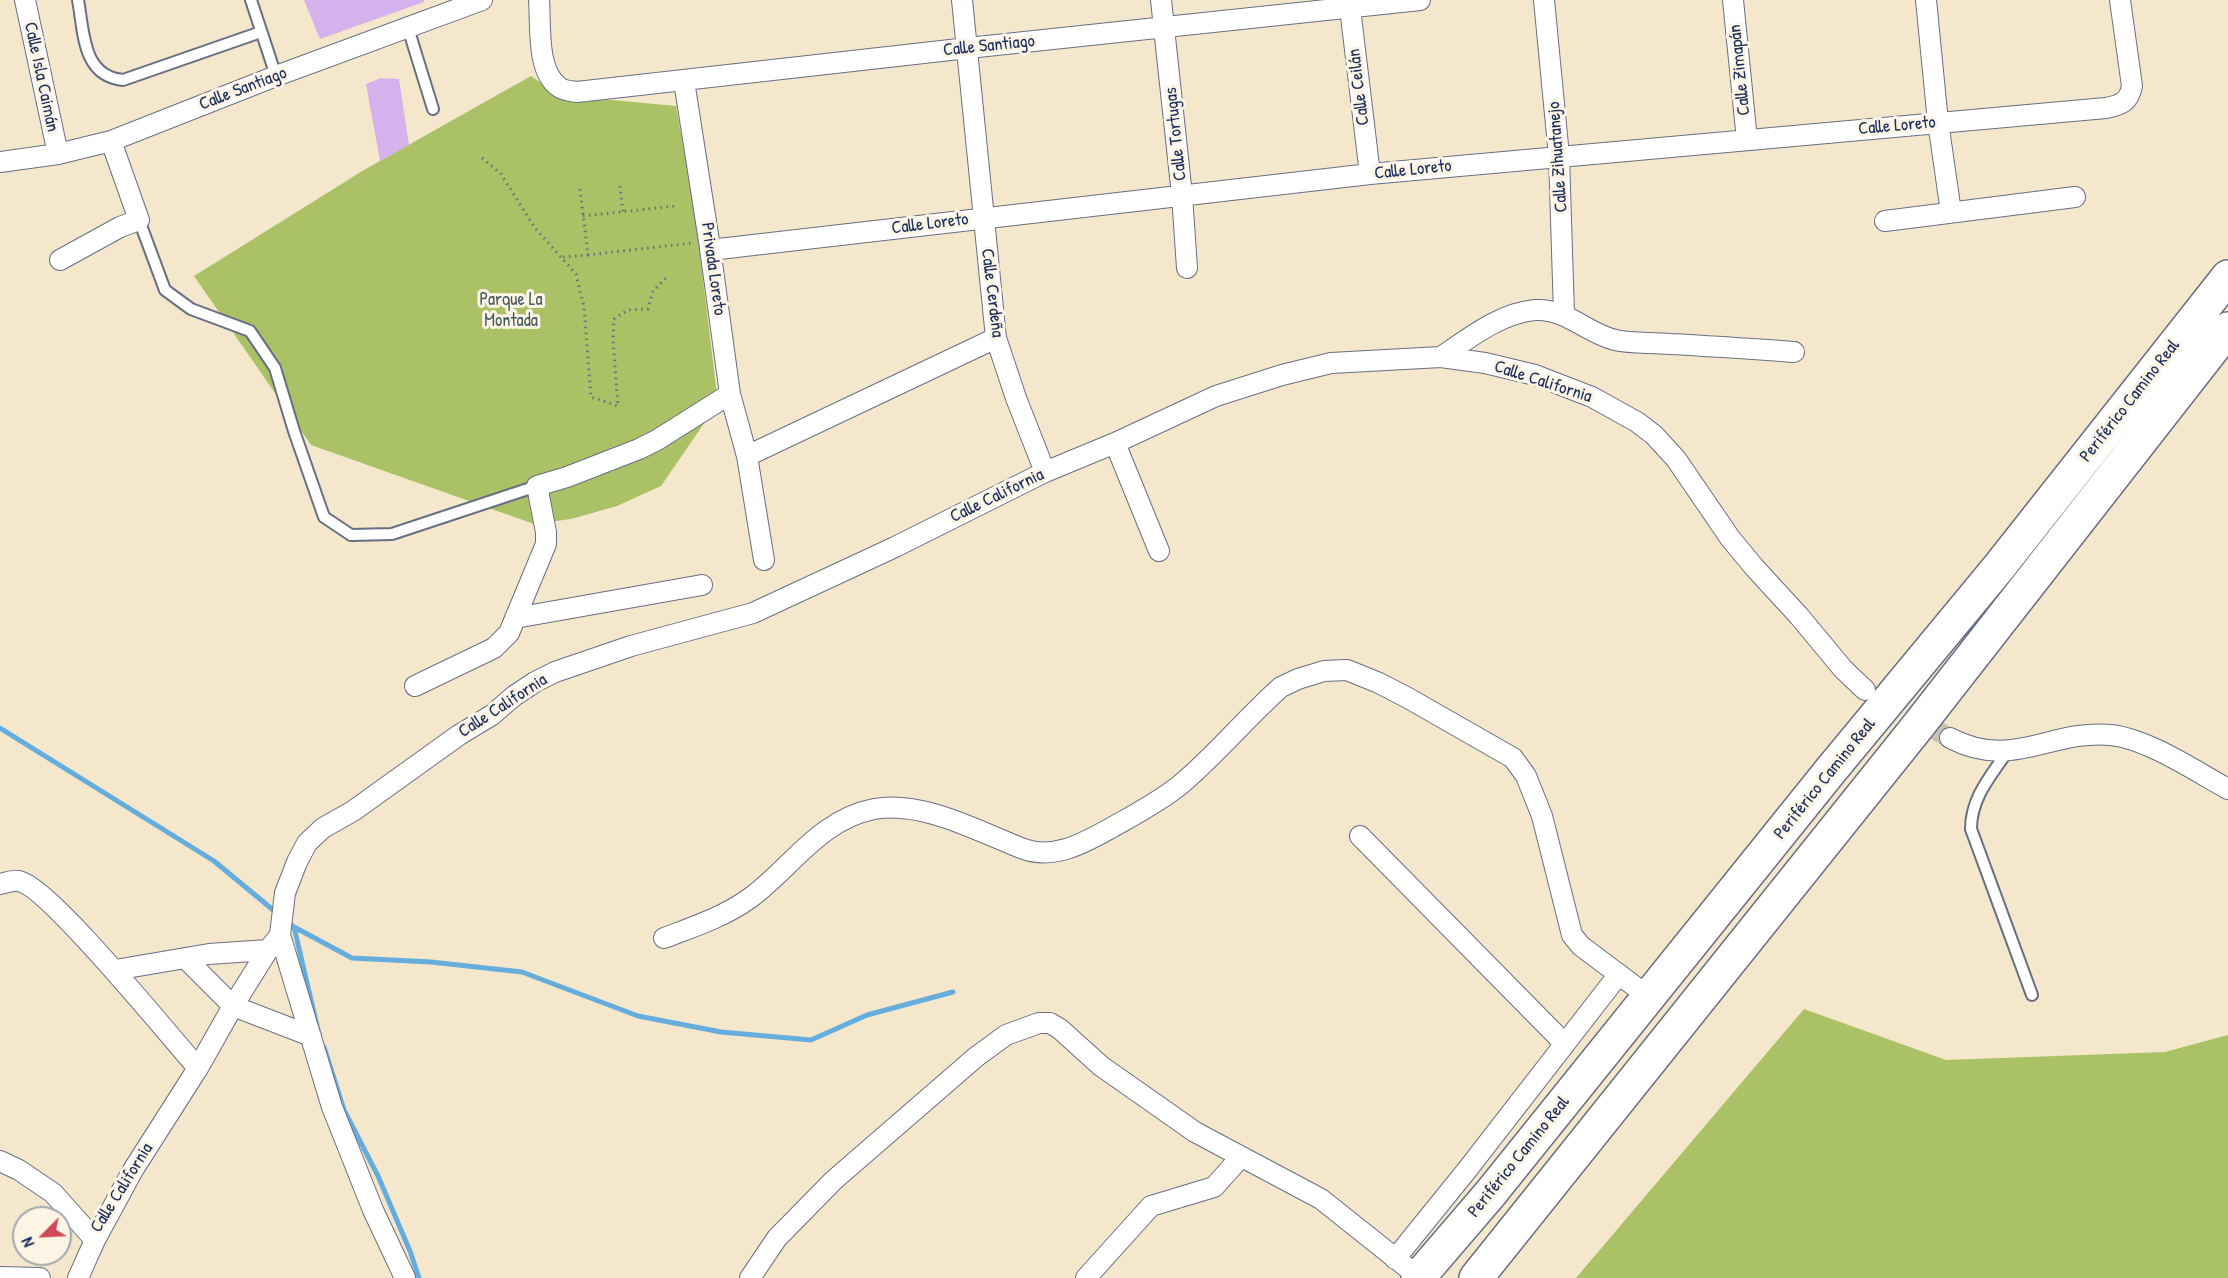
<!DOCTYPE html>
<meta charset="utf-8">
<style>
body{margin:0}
#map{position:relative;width:2228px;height:1278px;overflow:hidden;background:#f4e7cc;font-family:"Patrick Hand",sans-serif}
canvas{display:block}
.north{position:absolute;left:12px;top:1206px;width:60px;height:60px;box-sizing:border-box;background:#fcf5e5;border:2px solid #a2a6af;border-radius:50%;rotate:246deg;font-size:16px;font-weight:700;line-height:24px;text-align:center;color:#1b2f5e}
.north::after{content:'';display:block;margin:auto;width:21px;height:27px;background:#d1495b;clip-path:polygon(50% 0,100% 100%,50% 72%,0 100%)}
</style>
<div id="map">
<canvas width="2228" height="1278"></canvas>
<div class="north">N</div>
</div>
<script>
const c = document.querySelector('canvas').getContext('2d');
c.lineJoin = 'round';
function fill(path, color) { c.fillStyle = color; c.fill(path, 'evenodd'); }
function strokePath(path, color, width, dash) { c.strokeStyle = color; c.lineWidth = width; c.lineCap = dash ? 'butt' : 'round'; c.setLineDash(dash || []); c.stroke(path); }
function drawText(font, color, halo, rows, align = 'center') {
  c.font = font + ' "Patrick Hand",sans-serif'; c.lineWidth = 6; c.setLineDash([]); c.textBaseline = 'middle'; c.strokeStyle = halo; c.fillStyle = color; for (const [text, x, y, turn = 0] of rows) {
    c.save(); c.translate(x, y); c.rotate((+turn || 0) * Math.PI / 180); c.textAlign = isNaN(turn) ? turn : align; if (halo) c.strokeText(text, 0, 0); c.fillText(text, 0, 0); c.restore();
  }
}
fill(new Path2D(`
 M 531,76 L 559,95 L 676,106 L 694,206 L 718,403 L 661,486 L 617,506 L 571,519 L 534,524 L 311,445 L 194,276 L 364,170 Z
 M 1804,1009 L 1946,1060 L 2165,1052 L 2228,1035 L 2228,1278 L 1576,1278 Z`), '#abc165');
strokePath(new Path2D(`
 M 0,728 L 214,861 L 278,914
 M 287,922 L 294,927 L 318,1030
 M 294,927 L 352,958 L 431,962 L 522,972 L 638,1016 L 721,1032 L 811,1040 L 867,1015 L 953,992
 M 324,1047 L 344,1110 L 378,1176 L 410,1251 L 419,1278`), '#65addc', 5);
fill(new Path2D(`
 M 304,0 L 424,0 L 424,2 L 320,39 Z
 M 381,78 L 399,79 L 409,145 L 380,161 L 366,84 Z`), '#d6b2ed');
strokePath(new Path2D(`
 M 1880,699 L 1950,738`), '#c9c2b6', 20, [20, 10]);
const lane = new Path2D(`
 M 78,0 C 84,32 82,76 123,80 L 261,32
 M 251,0 L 276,76
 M 408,28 L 433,109
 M 139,220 L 165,290 L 191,309 L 250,331 L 275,368 L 294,431 L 324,517 L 351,535 L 392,534 L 537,486
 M 2007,752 C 1990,777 1971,798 1971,829 L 2032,995`);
const street = new Path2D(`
 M 25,0 L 58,154
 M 539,0 C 541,25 536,71 559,87 C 564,91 571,91 577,92 L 968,48 L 1420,0
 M 962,0 L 996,338 L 1016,398 L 1045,472
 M 1161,0 L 1182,195 L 1187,268
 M 1349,0 L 1370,174
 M 1544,0 L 1559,156 L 1564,314
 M 1733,0 L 1747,140
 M 1926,0 L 1938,122 L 1951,212
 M 684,81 L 709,241 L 730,394 L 747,456 L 764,560
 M 0,162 L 58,154 L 111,141 L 276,76 L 482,0
 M 1885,221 L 2075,197
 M 710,250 L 1370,174 L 2106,108 C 2121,105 2129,102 2132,86 L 2120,0
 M 60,260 L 120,227 L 139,220 L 111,141
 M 1441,357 C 1468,339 1500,313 1535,310 C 1566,308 1586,333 1615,340 C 1633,344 1651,342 1670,344 C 1711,346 1753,349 1794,352
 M 1115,443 L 1159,551
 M 747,456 L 996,338
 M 515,618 L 702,585
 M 415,686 L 494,648 L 509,633 L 546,544 L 546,532 L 537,486 L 567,477 L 639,449 L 657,440 L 730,394
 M 1950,738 C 2013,771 2050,729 2111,735 C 2148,739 2195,771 2228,789
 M 1360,836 L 1565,1044
 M 0,884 C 5,883 13,880 18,881 C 47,884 171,1038 198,1068
 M 280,935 L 332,1107 L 373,1210 L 405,1278
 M 664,938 C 693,927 724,917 750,898 C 791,868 819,820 874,809 C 921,800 978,831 1021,848 C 1053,861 1084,843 1111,828 C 1134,815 1159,802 1180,785 C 1216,755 1246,718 1281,687 L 1298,679 L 1324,671 L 1347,670 L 1379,683 L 1408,698 L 1513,758 L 1526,776 L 1542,816 L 1572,935 L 1581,946 L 1649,997
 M 185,958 L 233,1006 L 311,1036
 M 115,970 L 209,954 L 268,950
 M 0,1161 L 19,1170 L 53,1193 L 95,1240
 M 1395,1259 L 1467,1170 L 1619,974
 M 0,1277 L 40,1278
 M 78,1278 L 95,1240 L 133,1170 L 198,1068 L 233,1006 L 268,950 L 280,935 L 285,893 L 297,862 L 307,843 L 323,828 L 353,811 L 459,735 L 492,715 L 514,696 L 535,682 L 555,672 L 631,646 L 753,613 L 895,547 L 1045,472 L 1115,443 L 1216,396 L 1282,375 L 1331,363 L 1441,357 L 1485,363 L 1535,375 L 1592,397 L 1637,422 L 1654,435 L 1676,459 L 1730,538 L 1754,567 L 1799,616 L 1843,669 L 1865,690
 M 750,1278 L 777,1238 L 834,1180 L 976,1057 L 1006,1035 L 1039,1023 L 1050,1023 L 1060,1029 L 1101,1066 L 1195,1132 L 1321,1199 L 1419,1277
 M 1086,1278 L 1151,1206 L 1214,1187 L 1240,1158`);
const highway = new Path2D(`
 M 1418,1278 L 1490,1194 L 1831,770 L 1999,567 L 2228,277
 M 1476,1278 L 1918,726 L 2228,329`);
strokePath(lane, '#676f84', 14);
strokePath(street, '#676f84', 22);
strokePath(highway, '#676f84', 36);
strokePath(new Path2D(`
 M 482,158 L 501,174 L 535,228 L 576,274 L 584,307 L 591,397 L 618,406 L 613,339 L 614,319 L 628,310 L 648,309 L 653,291 L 666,278
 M 620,186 L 623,212
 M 580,189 L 588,255 L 692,243
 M 583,216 L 676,206
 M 563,257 L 588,255`), '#676f84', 3, [1.5, 4.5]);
strokePath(lane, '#fff', 10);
strokePath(street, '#fff', 20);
strokePath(highway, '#fff', 33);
drawText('18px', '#1b2f5e', '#fcf5e5', [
 ["Calle Santiago",989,46,-6],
 ["Calle Zimapán",1740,70,-96],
 ["Calle Isla Caimán",41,77,78],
 ["Calle Ceilán",1359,87,-97],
 ["Calle Santiago",243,89,-21],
 ["Calle Loreto",1897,126,-5],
 ["Calle Tortugas",1176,134,-96],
 ["Calle Zihuatanejo",1558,157,-94],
 ["Calle Loreto",1413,170,-6],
 ["Calle Loreto",930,224,-7],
 ["Privada Loreto",713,269,82],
 ["Calle Cerdeña",992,293,83],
 ["Calle California",1543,382,18],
 ["Periférico Camino Real",2130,401,-52],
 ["Calle California",997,496,-26],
 ["Calle California",503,706,-33],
 ["Periférico Camino Real",1825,779,-51],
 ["Periférico Camino Real",1519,1157,-51],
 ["Calle California",122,1188,-58]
]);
drawText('18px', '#465b60', '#fcf5e5', [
 ["Parque La",511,300],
 ["Montada",511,321]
]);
</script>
